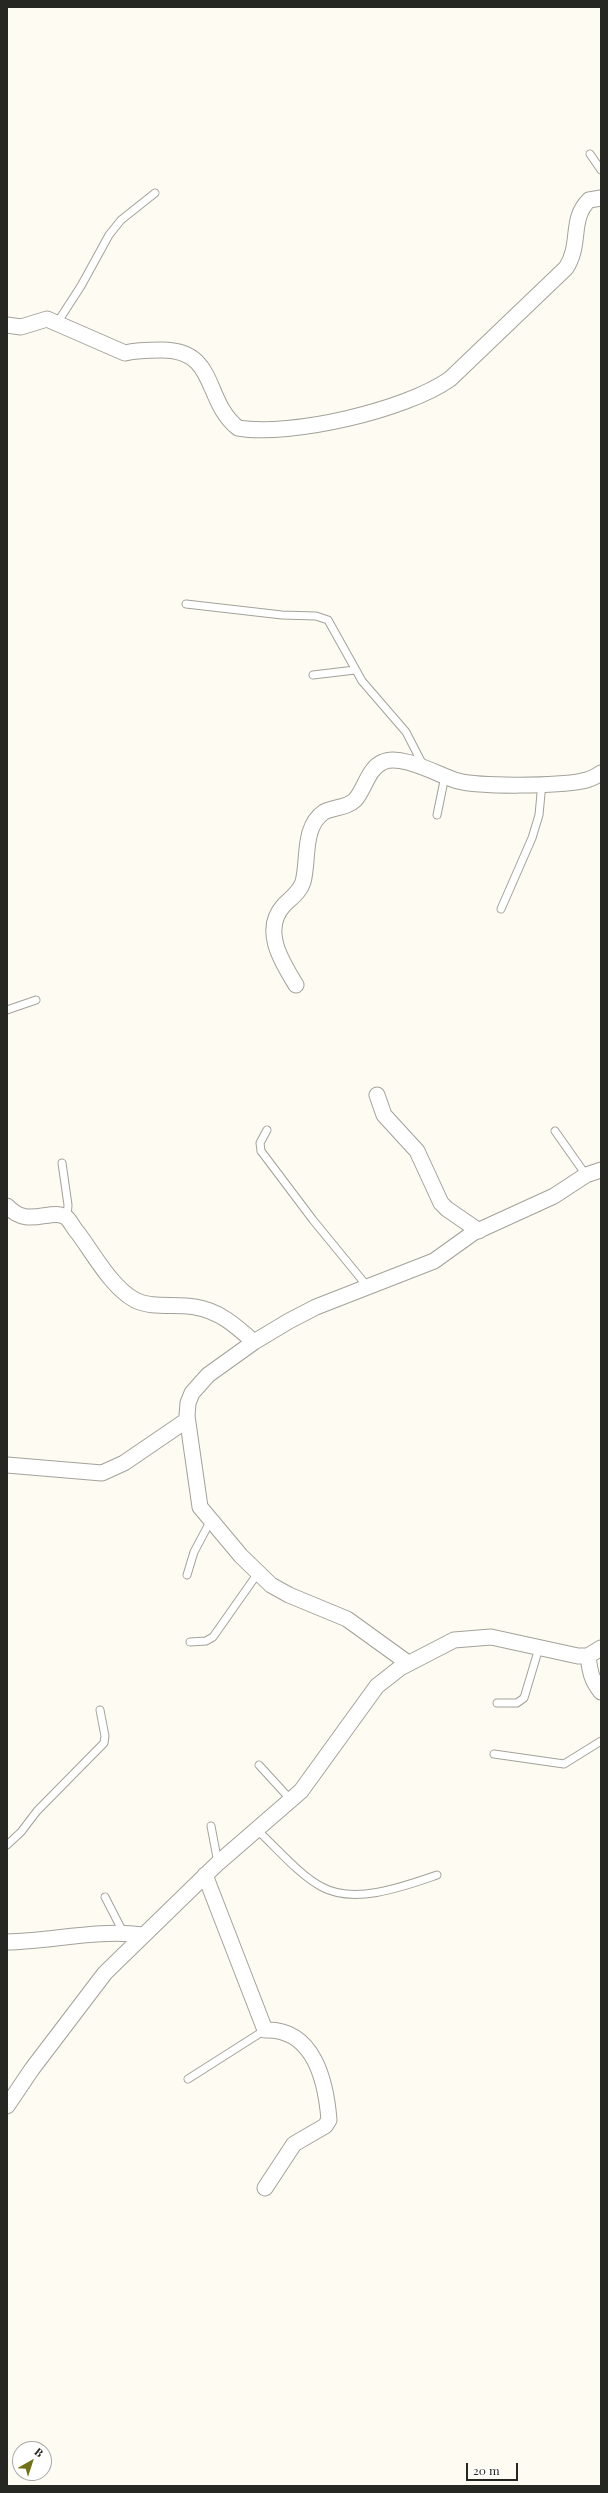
<!DOCTYPE html>
<style>
body{margin:0}
#map{position:relative;width:608px;height:2493px;overflow:hidden;background:#fdfbf2;font-family:"Playfair Display",serif}
canvas{display:block}
.frame{position:absolute;inset:0;border:8px solid #262623;pointer-events:none}
.north{position:absolute;left:12px;top:2441px;width:40px;height:40px;box-sizing:border-box;background:#fff;border:1px solid #a8a8a7;border-radius:50%;rotate:39deg;font-size:11px;font-weight:700;line-height:16px;text-align:center;color:#262623}
.north::after{content:'';display:block;margin:auto;width:14px;height:18px;background:#717218;clip-path:polygon(50% 0,100% 100%,50% 72%,0 100%)}
.scale{position:absolute;left:466px;top:2463px;width:52px;height:18px;box-sizing:border-box;border:2px solid #262623;border-top:0;padding-left:5px;font-size:12px;line-height:14px;white-space:nowrap;color:#262623;-webkit-text-stroke:3px #fff;paint-order:stroke}
</style>
<div id="map">
<canvas width="608" height="2493"></canvas>
<div class="frame"></div>
<div class="north">B</div>
<div class="scale">20 m</div>
</div>
<script>
const c = document.querySelector('canvas').getContext('2d');
c.lineJoin = 'round';
function strokePath(path, color, width, dash) { c.strokeStyle = color; c.lineWidth = width; c.lineCap = dash ? 'butt' : 'round'; c.setLineDash(dash || []); c.stroke(path); }
const service = new Path2D(`
 M 590,154 L 601,170
 M 57,323 L 81,286 L 109,235 L 121,220 L 155,193
 M 186,604 L 282,615 L 316,616 L 328,620 L 362,681 L 406,732 L 423,765
 M 313,675 L 355,670
 M 437,815 L 445,776
 M 501,909 L 532,838 L 539,815 L 542,783
 M 7,1010 L 36,1000
 M 267,1130 L 260,1143 L 261,1151 L 313,1220 L 367,1286
 M 555,1131 L 586,1175
 M 62,1163 L 68,1205 L 67,1218
 M 187,1575 L 194,1552 L 211,1520
 M 190,1642 L 206,1641 L 213,1637 L 258,1573
 M 497,1703 L 517,1703 L 524,1698 L 539,1648
 M 494,1754 L 564,1764 L 601,1741
 M 259,1765 L 291,1800
 M 211,1826 L 218,1863
 M 256,1829 C 276,1847 299,1875 322,1887 C 355,1905 405,1886 437,1875
 M 7,1845 L 21,1832 L 37,1811 L 104,1743 L 105,1736 L 100,1710
 M 105,1897 L 123,1932
 M 188,2079 L 265,2030`);
const minor = new Path2D(`
 M 7,325 L 21,327 L 47,319 L 125,353 C 137,350 150,350 162,350 C 218,350 203,400 238,428 C 291,437 406,410 450,379 L 566,268 C 582,243 569,220 589,200 L 601,198
 M 296,985 C 282,962 261,930 284,905 C 291,898 300,892 303,882 C 309,860 302,827 324,812 C 333,807 347,808 355,800 C 365,789 368,768 383,762 C 401,753 440,776 458,781 C 481,787 558,786 582,781 C 589,780 595,777 601,773
 M 377,1095 L 384,1115 L 417,1151 L 441,1203 L 447,1209 L 479,1231
 M 7,1206 C 29,1230 52,1206 67,1218 C 71,1222 74,1229 78,1233 C 93,1253 112,1288 135,1300 C 153,1309 176,1303 195,1307 C 220,1311 236,1326 254,1342
 M 7,1465 L 102,1473 L 124,1463 L 187,1420
 M 588,1656 C 590,1671 591,1680 601,1692
 M 408,1663 L 347,1619 L 289,1595 L 271,1585 L 241,1556 L 200,1507 L 187,1416 L 188,1403 L 192,1393 L 208,1375 L 254,1342 L 289,1321 L 316,1307 L 434,1261 L 473,1233 L 554,1196 L 586,1175 L 601,1170
 M 205,1875 L 265,2030 C 314,2028 326,2082 329,2120 L 325,2126 L 294,2144 L 265,2188
 M 7,1942 C 52,1941 98,1929 143,1935
 M 7,2106 L 32,2069 L 105,1973 L 218,1863 L 301,1791 L 377,1686 L 400,1668 L 454,1640 L 491,1637 L 578,1656 L 588,1656 L 601,1648`);
strokePath(service, '#a3a29a', 9);
strokePath(minor, '#a3a29a', 17);
strokePath(service, '#fff', 7);
strokePath(minor, '#fff', 15);
</script>
